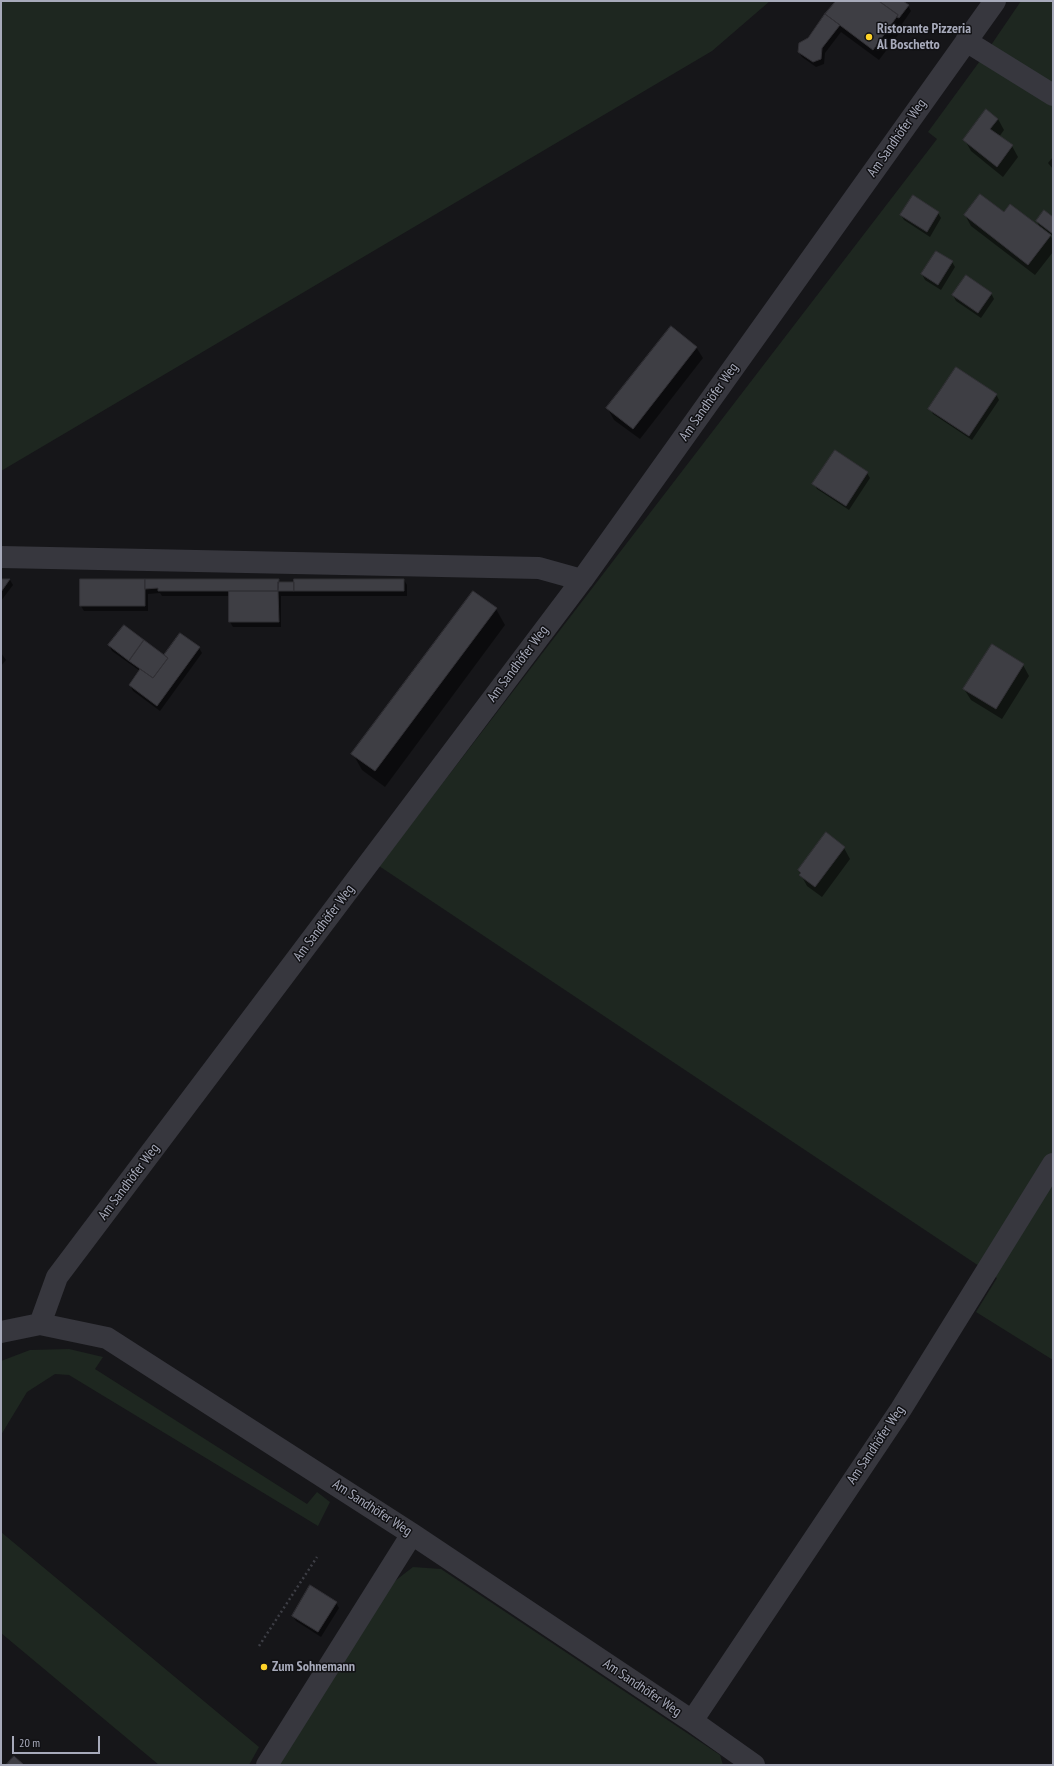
<!DOCTYPE html>
<meta charset="utf-8">
<style>
body{margin:0}
#map{position:relative;width:1054px;height:1766px;overflow:hidden;background:#161619;font-family:"PT Sans Narrow",sans-serif}
canvas{display:block}
.frame{position:absolute;inset:0;border:2px solid #a7aaba;pointer-events:none}
.scale{position:absolute;left:12px;top:1736px;width:88px;height:18px;box-sizing:border-box;border:2px solid #a7aaba;border-top:0;padding-left:5px;font-size:12px;line-height:14px;white-space:nowrap;color:#a7aaba;-webkit-text-stroke:3px #111114;paint-order:stroke}
</style>
<div id="map">
<canvas width="1054" height="1766"></canvas>
<div class="frame"></div>
<div class="scale">20 m</div>
</div>
<script>
const c = document.querySelector('canvas').getContext('2d');
c.lineJoin = 'round';
function fill(path, color) { c.fillStyle = color; c.fill(path, 'evenodd'); }
function strokePath(path, color, width, dash) { c.strokeStyle = color; c.lineWidth = width; c.lineCap = dash ? 'butt' : 'round'; c.setLineDash(dash || []); c.stroke(path); }
function drawText(font, color, halo, rows, align = 'center') {
  c.font = font + ' "PT Sans Narrow",sans-serif'; c.lineWidth = 3; c.setLineDash([]); c.textBaseline = 'middle'; c.strokeStyle = halo; c.fillStyle = color; for (const [text, x, y, turn = 0] of rows) {
    c.save(); c.translate(x, y); c.rotate((+turn || 0) * Math.PI / 180); c.textAlign = isNaN(turn) ? turn : align; if (halo) c.strokeText(text, 0, 0); c.fillText(text, 0, 0); c.restore();
  }
}
fill(new Path2D(`
 M 1,1 L 770,1 L 712,51 L 1,471 Z
 M 1021,1 L 1053,1 L 1053,1360 L 976,1312 L 997,1278 L 379,866 L 937,139 L 928,132 L 985,54 Z
 M 69,1349 L 103,1357 L 95,1369 L 307,1504 L 317,1492 L 330,1502 L 318,1526 L 69,1375 L 55,1374 L 27,1392 L 1,1435 L 1,1361 L 30,1350 Z
 M 1,1532 L 259,1747 L 249,1765 L 159,1765 L 1,1633 Z
 M 413,1567 L 441,1569 L 720,1755 L 723,1765 L 279,1765 L 391,1584 Z`), '#1e2720');
fill(new Path2D(`
 M 837,1 L 901,1 L 908,6 L 911,11 L 902,24 L 904,27 L 879,60 L 841,32 L 825,53 L 824,64 L 816,67 L 802,57 L 799,52 Z
 M 998,119 L 1004,130 L 999,137 L 1012,146 L 1018,157 L 1003,177 L 971,151 L 965,140 Z
 M 1053,157 L 1053,169 L 1048,163 Z
 M 938,213 L 941,218 L 930,237 L 904,220 L 901,215 Z
 M 1004,213 L 1041,229 L 1037,222 L 1053,218 L 1053,236 L 1049,233 L 1053,240 L 1053,252 L 1035,275 L 971,226 L 965,215 Z
 M 952,262 L 955,267 L 941,290 L 925,280 L 922,274 Z
 M 991,293 L 994,299 L 981,318 L 956,301 L 953,295 Z
 M 696,347 L 703,358 L 640,439 L 614,420 L 608,409 Z
 M 996,394 L 999,400 L 972,440 L 933,414 L 930,409 Z
 M 867,473 L 870,478 L 849,510 L 817,489 L 814,484 Z
 M 1,580 L 10,580 L 13,585 L 1,601 Z
 M 81,580 L 278,580 L 280,583 L 404,580 L 407,585 L 407,596 L 281,596 L 281,627 L 233,627 L 230,622 L 230,596 L 162,596 L 160,593 L 148,594 L 148,611 L 84,611 L 81,606 Z
 M 496,609 L 505,625 L 385,787 L 362,770 L 353,754 Z
 M 180,634 L 199,648 L 202,653 L 160,711 L 133,691 L 130,685 L 140,671 L 112,651 L 109,645 L 165,656 Z
 M 1,653 L 6,660 L 1,666 Z
 M 1023,665 L 1029,676 L 1002,719 L 971,700 L 964,689 Z
 M 844,848 L 850,859 L 822,897 L 807,886 L 799,871 Z
 M 336,1603 L 339,1608 L 321,1637 L 296,1621 L 293,1616 Z`), '#0007');
const building = new Path2D(`
 M 836,1 L 879,1 L 898,15 L 873,50 L 825,14 Z
 M 879,1 L 903,1 L 909,5 L 899,18 L 897,17 L 898,15 Z
 M 825,14 L 840,25 L 822,48 L 821,59 L 813,62 L 798,52 L 799,43 L 808,38 Z
 M 986,109 L 998,119 L 990,129 L 1013,145 L 997,167 L 963,140 Z
 M 980,194 L 1004,212 L 1010,204 L 1051,235 L 1028,265 L 964,215 Z
 M 913,195 L 939,212 L 927,232 L 900,215 Z
 M 1044,210 L 1053,217 L 1053,234 L 1036,221 Z
 M 936,251 L 953,261 L 938,285 L 921,274 Z
 M 966,275 L 992,293 L 978,313 L 952,295 Z
 M 671,326 L 697,347 L 633,429 L 606,408 Z
 M 956,367 L 997,394 L 969,436 L 928,409 Z
 M 835,450 L 868,472 L 846,506 L 812,484 Z
 M 1,579 L 10,579 L 1,592 Z
 M 80,579 L 145,579 L 145,606 L 80,606 Z
 M 145,579 L 279,579 L 278,591 L 158,591 L 158,588 L 145,589 Z
 M 294,579 L 404,579 L 404,591 L 294,591 Z
 M 278,582 L 294,582 L 294,591 L 278,591 Z
 M 229,591 L 278,591 L 279,622 L 229,622 Z
 M 473,591 L 497,608 L 375,771 L 351,754 Z
 M 124,625 L 144,640 L 129,661 L 108,645 Z
 M 180,633 L 200,647 L 157,706 L 129,685 L 140,669 L 153,678 L 168,658 L 164,655 Z
 M 144,640 L 168,658 L 153,678 L 129,661 Z
 M 992,644 L 1024,664 L 996,709 L 963,689 Z
 M 826,832 L 845,847 L 815,887 L 799,875 L 801,873 L 798,870 Z
 M 310,1585 L 337,1602 L 318,1632 L 292,1616 Z
 M 14,1756 L 24,1765 L 6,1765 Z`);
fill(building, '#3e3e44');
strokePath(building, '#313035', 1);
strokePath(new Path2D(`
 M 259,1646 L 317,1557`), '#3d3e45', 2.5, [2, 3]);
strokePath(new Path2D(`
 M 966,41 L 1053,95
 M 1,557 L 539,568 L 582,580
 M 40,1324 L 57,1277 L 582,580 L 995,1
 M 1,1332 L 40,1324 L 107,1338 L 412,1534 L 692,1721 L 754,1765
 M 692,1721 L 901,1409 L 1053,1164
 M 267,1765 L 412,1534`), '#37373e', 22);
for (const [x, y, r, color] of [
 [869,37,4,"#ffd328"],
 [264,1667,4,"#ffd328"]
]) { const dot = new Path2D(); dot.arc(x, y, r, 0, 2 * Math.PI); c.fillStyle = color; c.fill(dot); strokePath(dot, '#111114', 1.5); }
drawText('bold 14px', '#a7aaba', '#111114', [
 ["Ristorante Pizzeria",877,29],
 ["Al Boschetto",877,45],
 ["Zum Sohnemann",272,1667]
], 'left');
drawText('14px', '#a7aaba', '#111114', [
 ["Am Sandhöfer Weg",897,138,-55],
 ["Am Sandhöfer Weg",709,402,-55],
 ["Am Sandhöfer Weg",518,664,-53],
 ["Am Sandhöfer Weg",324,923,-53],
 ["Am Sandhöfer Weg",129,1182,-53],
 ["Am Sandhöfer Weg",876,1445,-56],
 ["Am Sandhöfer Weg",372,1508,33],
 ["Am Sandhöfer Weg",642,1688,34]
]);
</script>
